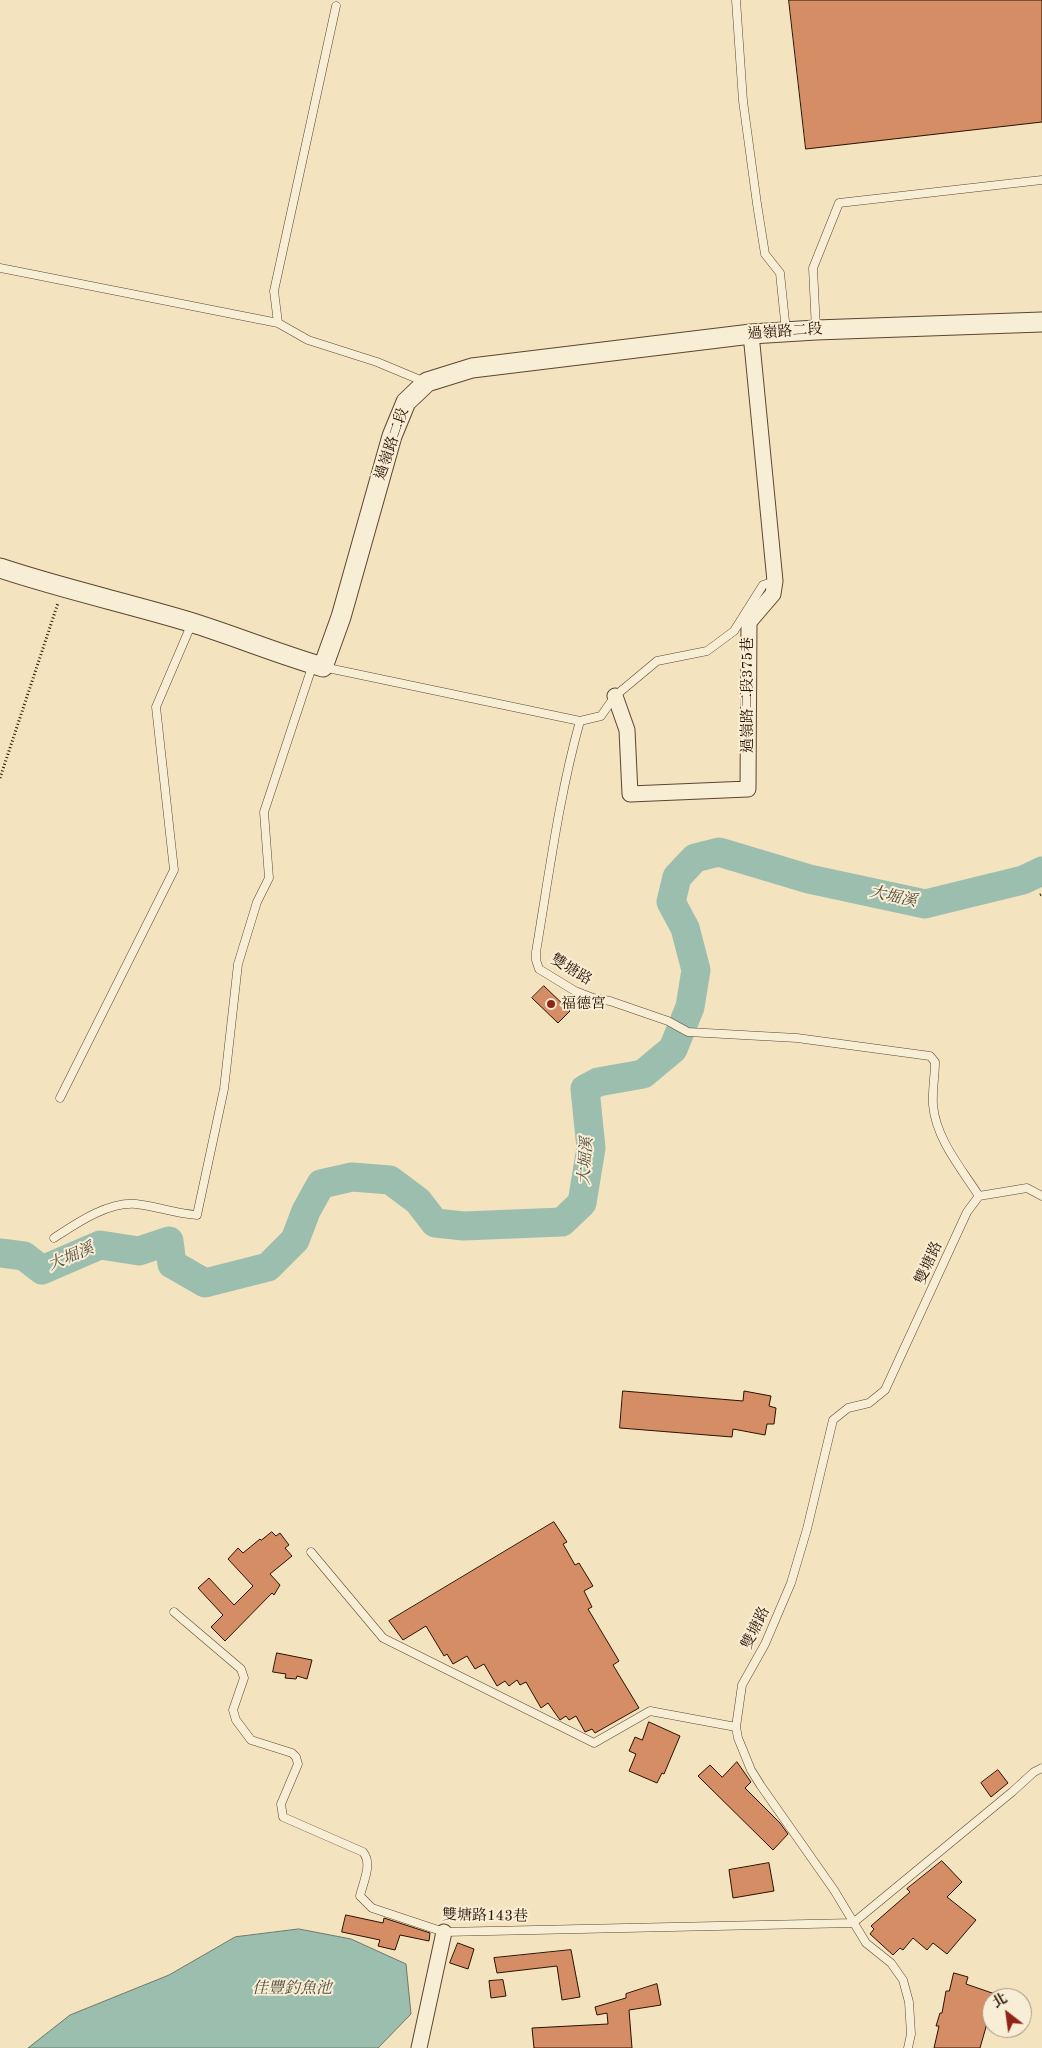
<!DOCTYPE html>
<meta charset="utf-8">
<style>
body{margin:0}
#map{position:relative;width:1042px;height:2048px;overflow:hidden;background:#f4e3bf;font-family:"Old Standard TT","Noto Serif TC",serif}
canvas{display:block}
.north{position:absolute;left:982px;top:1988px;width:50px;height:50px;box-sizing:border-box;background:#f8edd5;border:1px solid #a69580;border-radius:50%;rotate:330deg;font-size:14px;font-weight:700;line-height:20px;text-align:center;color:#2a1201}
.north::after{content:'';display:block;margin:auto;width:18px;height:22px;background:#8f2418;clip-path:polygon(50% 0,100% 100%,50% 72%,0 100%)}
</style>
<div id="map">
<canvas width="1042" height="2048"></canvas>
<div class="north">北</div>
</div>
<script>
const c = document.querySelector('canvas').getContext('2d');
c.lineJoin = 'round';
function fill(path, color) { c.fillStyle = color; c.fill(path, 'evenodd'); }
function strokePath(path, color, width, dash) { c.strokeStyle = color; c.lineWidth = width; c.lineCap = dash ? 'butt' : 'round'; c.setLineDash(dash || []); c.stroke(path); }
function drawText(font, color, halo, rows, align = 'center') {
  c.font = font + ' "Old Standard TT","Noto Serif TC",serif'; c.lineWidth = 4; c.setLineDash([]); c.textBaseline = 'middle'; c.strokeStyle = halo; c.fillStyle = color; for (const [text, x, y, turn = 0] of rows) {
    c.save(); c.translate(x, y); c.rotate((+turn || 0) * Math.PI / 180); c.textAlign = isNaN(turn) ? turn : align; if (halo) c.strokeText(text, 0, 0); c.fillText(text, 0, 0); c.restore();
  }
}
const water = new Path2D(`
 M 299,1929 L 351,1939 L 406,1964 L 411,2014 L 378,2048 L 28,2048 L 70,2015 L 169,1975 L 235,1937 Z`);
fill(water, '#9cbeaf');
strokePath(water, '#6e7969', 1);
strokePath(new Path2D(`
 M 0,1253 L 24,1256 L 42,1270 L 100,1245 L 139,1251 L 169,1241 L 172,1264 L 205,1283 L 268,1267 L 295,1240 L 306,1211 L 321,1184 L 352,1177 L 390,1180 L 418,1201 L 435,1223 L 464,1226 L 562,1222 L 582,1203 L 591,1148 L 585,1089 L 598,1082 L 643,1074 L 673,1049 L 690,1007 L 696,970 L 685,928 L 671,902 L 677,877 L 695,858 L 719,852 L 809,879 L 925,904 L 1023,880 L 1042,871`), '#9cbeaf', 29);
const building = new Path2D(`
 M 789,0 L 1042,0 L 1042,122 L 806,149 Z
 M 544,986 L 570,1011 L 558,1023 L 532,998 Z
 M 623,1391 L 743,1401 L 744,1391 L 771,1396 L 769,1406 L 776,1408 L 774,1424 L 767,1424 L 765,1435 L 733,1429 L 732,1437 L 620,1428 Z
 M 554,1522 L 567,1542 L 563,1544 L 575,1565 L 579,1563 L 593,1586 L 584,1591 L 592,1607 L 588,1609 L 619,1661 L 613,1665 L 639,1708 L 595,1733 L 592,1729 L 585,1732 L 576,1716 L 569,1720 L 566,1716 L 560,1720 L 548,1703 L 541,1708 L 526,1682 L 520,1685 L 517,1680 L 509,1686 L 505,1681 L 497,1686 L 484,1664 L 475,1669 L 467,1656 L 453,1664 L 447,1654 L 444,1656 L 426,1626 L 403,1640 L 389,1621 Z
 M 272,1532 L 276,1536 L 280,1533 L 289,1545 L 285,1548 L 292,1556 L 270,1574 L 280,1585 L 274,1595 L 272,1593 L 225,1641 L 211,1627 L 223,1615 L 198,1588 L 209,1578 L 234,1605 L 253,1586 L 228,1559 L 238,1548 L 243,1553 L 260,1539 L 261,1540 Z
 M 277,1653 L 312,1660 L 307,1679 L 297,1676 L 296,1679 L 285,1678 L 286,1674 L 273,1672 Z
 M 649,1722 L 680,1736 L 664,1774 L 662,1773 L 657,1783 L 629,1771 L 636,1754 L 629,1751 L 635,1737 L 642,1740 Z
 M 737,1762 L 751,1782 L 745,1788 L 780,1823 L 788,1834 L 773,1850 L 698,1776 L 710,1765 L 722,1777 Z
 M 998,1770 L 1008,1783 L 991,1797 L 981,1783 Z
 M 942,1861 L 962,1882 L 947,1897 L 976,1920 L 947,1954 L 933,1943 L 927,1950 L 913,1938 L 903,1950 L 900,1948 L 893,1955 L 870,1934 L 874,1929 L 871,1926 L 910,1892 L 907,1889 Z
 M 769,1863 L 774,1891 L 733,1898 L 729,1870 Z
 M 346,1915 L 383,1923 L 384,1918 L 430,1933 L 429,1941 L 400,1935 L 395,1950 L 378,1946 L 380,1940 L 342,1932 Z
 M 458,1943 L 474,1949 L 468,1969 L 450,1963 Z
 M 571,1950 L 580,1997 L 562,2000 L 557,1966 L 497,1973 L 494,1958 Z
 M 954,1973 L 968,1977 L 966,1984 L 995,1994 L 994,1998 L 992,1998 L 992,2006 L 980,2048 L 934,2048 L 939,2026 L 936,2026 L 940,2013 L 942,2013 L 946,1991 L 949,1991 Z
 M 503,1980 L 506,1996 L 491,1998 L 489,1981 Z
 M 657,1984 L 661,2005 L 629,2010 L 632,2048 L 534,2048 L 532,2028 L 608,2024 L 607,2013 L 597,2015 L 595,2007 L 626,1998 L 626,1994 Z`);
fill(building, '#d48d64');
strokePath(building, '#2a1201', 1);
const service = new Path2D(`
 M 736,0 L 743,101 L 757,204 L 765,254 L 780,273 L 786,331
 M 336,6 L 274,291 L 278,323 L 308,340 L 377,362 L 425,382
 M 0,268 L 278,323
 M 816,330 L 813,268 L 839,203 L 1042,180
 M 323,667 L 580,721 L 601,716 L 615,696 L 657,661 L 707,651 L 734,631 L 763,585 L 775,581
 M 580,721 C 559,796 549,875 536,952 L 536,960 L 539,969 L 575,991 L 593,998 L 610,1001 L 668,1021 L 688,1032 L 797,1038 L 930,1056 L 935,1062 C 935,1076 932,1091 933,1105 C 936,1139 961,1168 979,1196 L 967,1212 L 885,1390 L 869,1403 L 848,1408 L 833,1420 L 807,1529 L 791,1583 L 765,1644 L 742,1685 L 736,1727 L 738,1738 L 751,1770 L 761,1786 L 834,1890 L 866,1943 L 891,1963 L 903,1980 L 909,2002 L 911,2034 L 908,2048
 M 60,1098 L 174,870 L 156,707 L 192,623
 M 979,1196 L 1027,1188 L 1042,1196
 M 54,1238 C 77,1223 107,1202 136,1204 C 156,1206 176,1214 197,1215 L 224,1089 L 238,964 L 257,902 L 269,878 L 264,812 L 313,664
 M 311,1552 L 383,1638 L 594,1743 L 650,1711 L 736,1727
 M 174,1612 L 241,1669 L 244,1678 L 233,1710 L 236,1720 L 251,1740 L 292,1753 L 296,1757 L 298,1764 L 281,1804 L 283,1817 L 363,1852 C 373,1864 363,1882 360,1896 L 372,1908 L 444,1932 L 853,1923
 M 853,1923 L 1012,1792 L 1034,1772 L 1042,1768`);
const minor = new Path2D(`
 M 615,696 L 627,730 L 630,794 L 748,789 L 749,622 L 773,594 L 775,581 L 751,334
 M 419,2048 L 444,1932`);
const tertiary = new Path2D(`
 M 0,568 C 63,589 127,603 190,622 C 235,636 278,654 323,667 L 341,617 L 392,436 L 406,402 L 427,382 L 472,368 L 751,334 L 816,330 L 1042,322`);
strokePath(service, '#5c4630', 9);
strokePath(minor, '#5c4630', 17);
strokePath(tertiary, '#5c4630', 21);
strokePath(new Path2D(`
 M 0,778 L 58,603
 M 1040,895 L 1042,894`), '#2a1201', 3, [1, 2.5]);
strokePath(service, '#f8edd5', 8);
strokePath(minor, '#f8edd5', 15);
strokePath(tertiary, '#f8edd5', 19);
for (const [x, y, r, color] of [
 [551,1004,5,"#8f2418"]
]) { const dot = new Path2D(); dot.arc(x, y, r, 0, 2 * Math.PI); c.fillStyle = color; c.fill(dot); strokePath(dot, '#f8edd5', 2); }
drawText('15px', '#2a1201', '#f8edd5', [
 ["過嶺路二段",785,332,-4],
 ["過嶺路二段",392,444,-71],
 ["過嶺路二段375巷",748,695,-90],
 ["雙塘路",571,970,31],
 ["雙塘路",929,1263,-66],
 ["雙塘路",756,1628,-64],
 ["雙塘路143巷",485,1916,1]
]);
drawText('15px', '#2a1201', '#f8edd5', [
 ["福德宮",561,1004]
], 'left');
drawText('italic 16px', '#524e3e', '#f8edd5', [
 ["大堀溪",893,897,12],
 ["大堀溪",586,1161,-86],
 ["大堀溪",71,1257,-23],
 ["佳豐釣魚池",292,1989]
]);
</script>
